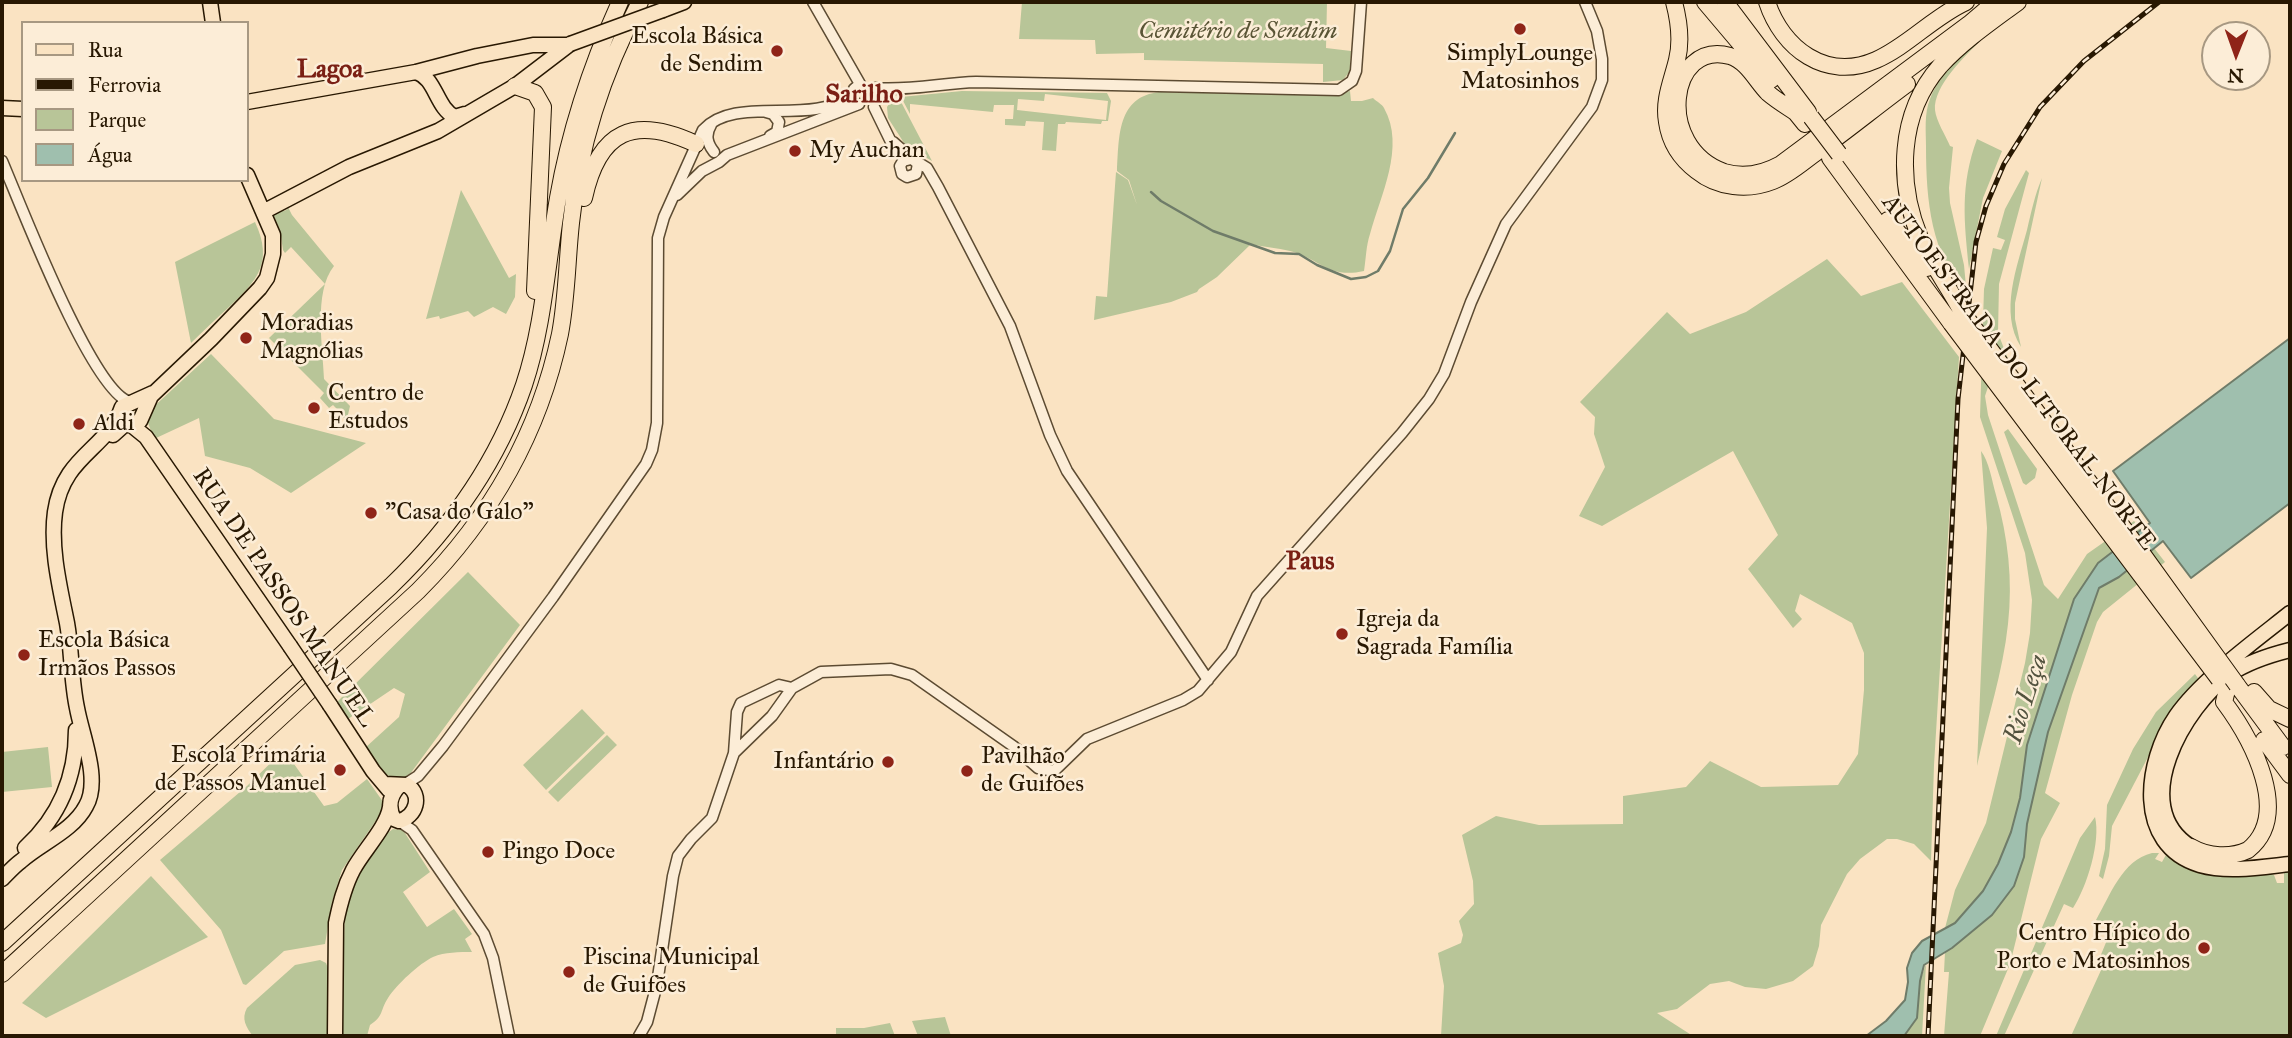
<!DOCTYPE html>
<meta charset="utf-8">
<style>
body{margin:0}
#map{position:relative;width:2292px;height:1038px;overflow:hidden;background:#fae3c2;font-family:"IM FELL Great Primer",serif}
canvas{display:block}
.frame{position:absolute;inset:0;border:4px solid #281802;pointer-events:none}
.legend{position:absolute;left:21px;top:21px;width:228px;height:161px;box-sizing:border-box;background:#fcedd7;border:2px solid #a79882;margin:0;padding:9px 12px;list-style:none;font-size:21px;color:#281802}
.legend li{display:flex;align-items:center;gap:14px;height:35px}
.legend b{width:35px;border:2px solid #a79882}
.north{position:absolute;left:2201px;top:21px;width:70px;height:70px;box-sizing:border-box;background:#fcedd7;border:2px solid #a79882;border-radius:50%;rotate:181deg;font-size:19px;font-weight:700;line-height:28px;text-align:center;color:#281802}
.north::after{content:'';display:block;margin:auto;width:24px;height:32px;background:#8f2418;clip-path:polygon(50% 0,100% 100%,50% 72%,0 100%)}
</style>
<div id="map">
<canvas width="2292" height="1038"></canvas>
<div class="frame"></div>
<ul class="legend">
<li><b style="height:9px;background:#fae3c2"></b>Rua</li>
<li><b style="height:9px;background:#281802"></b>Ferrovia</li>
<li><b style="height:19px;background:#b8c598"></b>Parque</li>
<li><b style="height:19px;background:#9fbfae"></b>Água</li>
</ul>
<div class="north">N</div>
</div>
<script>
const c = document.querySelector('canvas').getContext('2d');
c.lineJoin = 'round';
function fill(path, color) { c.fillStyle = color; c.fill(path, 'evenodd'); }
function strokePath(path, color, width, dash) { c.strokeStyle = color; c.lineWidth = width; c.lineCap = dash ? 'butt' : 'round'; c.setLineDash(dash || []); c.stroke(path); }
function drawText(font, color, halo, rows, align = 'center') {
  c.font = font + ' "IM FELL Great Primer",serif'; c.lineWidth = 5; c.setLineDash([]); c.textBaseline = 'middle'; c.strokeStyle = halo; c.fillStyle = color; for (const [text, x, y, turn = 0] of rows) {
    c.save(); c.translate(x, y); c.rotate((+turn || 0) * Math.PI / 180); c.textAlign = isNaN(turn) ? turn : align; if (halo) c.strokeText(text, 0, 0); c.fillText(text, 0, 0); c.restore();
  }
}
fill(new Path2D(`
 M 1022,2 L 1327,2 L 1326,48 L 1351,51 L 1350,71 L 1343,80 L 1323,82 L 1323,64 L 1144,60 L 1144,53 L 1096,54 L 1095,40 L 1019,39 Z
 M 1982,39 C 1966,55 1933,86 1935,110 C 1936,121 1946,136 1950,146 L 1953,147 L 1949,188 L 1950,203 L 1964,265 L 1967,297 C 1931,252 1926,202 1926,146 C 1926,131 1924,114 1930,99 C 1939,74 1962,55 1982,39 Z
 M 962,91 L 1107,93 L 1111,101 L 1108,121 L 1102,121 L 1101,124 L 1066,122 L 1065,124 L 1058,124 L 1056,151 L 1042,150 L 1044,122 L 1026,121 L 1025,126 L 1005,125 L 1005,119 L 1013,119 L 1014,105 L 994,105 L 993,112 L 910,104 L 910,114 L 901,97 ZM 1045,94 L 1108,101 L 1106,120 L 1017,110 L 1018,99 L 1044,101 Z
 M 1350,91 L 1351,101 L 1362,101 L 1373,98 C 1377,102 1382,104 1384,108 C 1406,147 1380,196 1370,234 C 1366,246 1366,259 1364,271 C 1329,279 1320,259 1290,251 C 1277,248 1264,247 1251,244 L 1217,277 L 1199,289 L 1197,292 L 1171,302 L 1094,320 L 1096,296 L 1107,297 L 1116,172 L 1128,180 L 1137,205 L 1129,180 L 1117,171 C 1119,137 1117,96 1160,92 L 1334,95 Z
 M 899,98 L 932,161 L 906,146 L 888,118 L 887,107 L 891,101 Z
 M 1977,139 L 2002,151 L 1983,198 L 1969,269 C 1964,221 1960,185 1977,139 Z
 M 2026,170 L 2029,173 L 1999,284 L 1998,333 L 2008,359 L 2006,366 L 1988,387 L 1985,396 L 1988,415 L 2044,585 L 2058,599 L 2087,554 L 2134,521 L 2141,530 L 2098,563 L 2074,599 L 2027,744 L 2020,798 L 2011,832 L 1998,863 L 1983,891 L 1955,923 L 1945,928 L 1955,890 L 1986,823 L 2025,663 L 2030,633 L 2032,600 L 2025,553 L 1980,417 L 1984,289 L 1993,248 L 2001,250 L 2005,240 L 1997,237 L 2005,209 Z
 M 2042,178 L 2015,303 L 2015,319 L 2021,347 C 1999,312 2017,267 2027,230 C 2031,213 2035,194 2042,178 Z
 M 461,190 L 509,278 L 516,274 L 515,297 L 506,314 L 493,307 L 474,317 L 468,311 L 440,319 L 439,316 L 426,319 Z
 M 287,205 L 292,215 L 334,266 C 313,292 323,347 324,379 L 350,406 L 347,419 L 334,415 L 338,410 L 333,405 L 329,408 L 320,398 L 324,393 L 269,338 L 325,284 L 291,247 L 285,253 L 283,250 L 280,230 L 273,214 L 282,207 L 284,211 L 288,209 Z
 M 255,222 C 274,263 257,281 228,308 C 215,320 203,331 191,343 L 175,262 Z
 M 1827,259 L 1861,296 L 1902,282 L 1959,357 L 1934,765 L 1931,861 L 1914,844 L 1897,839 L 1887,839 L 1860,859 L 1847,874 L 1821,925 L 1819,946 L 1813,966 L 1793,981 L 1766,989 L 1745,987 L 1729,981 L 1710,984 L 1677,1009 L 1657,1013 L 1693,1036 L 1441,1036 L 1444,986 L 1438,953 L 1461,943 L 1463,935 L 1459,921 L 1474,904 L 1473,881 L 1462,835 L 1496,816 L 1539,825 L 1623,824 L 1623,796 L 1686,787 L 1710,761 L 1761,787 L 1838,785 L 1858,754 L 1864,690 L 1864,653 L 1852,623 L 1800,594 L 1795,611 L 1802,619 L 1793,628 L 1748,569 L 1778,535 L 1733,451 L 1602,526 L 1579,516 L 1605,467 L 1594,434 L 1595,417 L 1580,402 L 1667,312 L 1690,334 L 1746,312 Z
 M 211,354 L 274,419 L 366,443 L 291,493 L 250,468 L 205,456 L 199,418 L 154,439 L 148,423 L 149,411 Z
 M 2008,429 L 2037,469 L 2035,478 L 2026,485 L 2023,483 L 2004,432 Z
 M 1981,451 C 1989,461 1992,481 1996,495 C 2008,537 2013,580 2008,624 C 2003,672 1987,719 1977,766 L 1987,528 Z
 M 2154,548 L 2165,562 L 2103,612 L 2097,622 L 2072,695 L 2045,793 L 2060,803 L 2041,839 L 2010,964 L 1980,1036 L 1944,1036 L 1949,972 L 1944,972 L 1945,952 L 1992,915 L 2024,857 L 2027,824 L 2048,732 L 2099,588 L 2119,577 Z
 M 468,572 L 520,625 L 410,774 L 405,779 L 394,778 L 385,774 L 366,747 L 399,717 L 405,694 L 394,688 L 348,719 L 337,702 Z
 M 2195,674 L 2200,681 L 2169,717 L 2112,826 L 2109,856 L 2103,879 L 2099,876 L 2105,849 L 2107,805 L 2133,749 L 2156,712 Z
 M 582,709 L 605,733 L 546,790 L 523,765 Z
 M 607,735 L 617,745 L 558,802 L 548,792 Z
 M 48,747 L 52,787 L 2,792 L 2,752 Z
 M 284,750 L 324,806 L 337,803 L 367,779 L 386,806 L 342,870 L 332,902 L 325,944 L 284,951 L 246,985 L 243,984 L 221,930 L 160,860 L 247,786 Z
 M 2095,817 C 2101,841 2087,887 2073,908 L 2064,904 L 2004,1036 L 1996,1036 L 2080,838 Z
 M 393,829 L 403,830 L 430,872 L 403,892 L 427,927 L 454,909 L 472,934 L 465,939 L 472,952 C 459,952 445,952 433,957 C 420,963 396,985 388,998 C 380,1010 384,1016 370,1025 L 367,1036 L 341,1036 L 345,909 L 359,873 L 386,834 Z
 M 2152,853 L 2159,853 L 2155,859 L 2162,862 L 2167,853 L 2179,861 L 2268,872 L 2274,875 L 2277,883 L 2284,883 L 2284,871 L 2290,871 L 2290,1036 L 2071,1036 L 2102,968 L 2100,957 L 2112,928 L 2096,920 C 2110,896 2122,860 2152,853 Z
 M 151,876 L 208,937 L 46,1018 L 22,1003 Z
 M 320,960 L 326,963 L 329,971 L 328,1036 L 253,1036 C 246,1027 241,1019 247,1008 L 295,965 Z
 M 1926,964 L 1922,1036 L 1904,1036 L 1917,1018 L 1920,981 Z
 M 945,1017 L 951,1036 L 918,1036 L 912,1021 Z
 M 890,1023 L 895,1036 L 836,1036 L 836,1028 L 864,1028 Z`), '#b8c598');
const water = new Path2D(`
 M 2290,338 L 2290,503 L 2191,578 L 2163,541 L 2119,577 L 2099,588 L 2048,732 L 2027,824 L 2024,857 L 2014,886 L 1992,915 L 1952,948 L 1924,965 L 1920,981 L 1917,1018 L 1904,1036 L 1866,1036 L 1886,1021 L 1905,1000 L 1908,982 L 1907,968 L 1912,953 L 1922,941 L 1955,923 L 1983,891 L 1998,864 L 2011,832 L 2020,798 L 2027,745 L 2074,599 L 2098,563 L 2150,523 L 2113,471 Z`);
fill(water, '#9fbfae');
strokePath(water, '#6f7c69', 2);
strokePath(new Path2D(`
 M 1151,192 L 1161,201 L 1213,231 L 1275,253 L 1299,254 L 1317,265 L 1351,279 L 1366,277 L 1378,271 L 1390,251 L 1403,209 L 1428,178 L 1455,133`), '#6f7c69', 2.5);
const minor = new Path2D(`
 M 813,2 L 860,84
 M 875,88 C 908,91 943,83 976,82 L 1339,90 L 1352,81 L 1356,71 L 1361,2
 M 874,107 L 894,148
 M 766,112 L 773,114 L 779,122 L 777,132 L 770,136
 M 711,125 C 705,135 707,143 714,152
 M 893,142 L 918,164 L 916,174 L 907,177 L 902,174 L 900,166 L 903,161 L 911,159
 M 914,160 L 927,168 L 938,187 L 1010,326 L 1050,435 L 1067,471 L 1208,680
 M 2,161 C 20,203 92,392 130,402
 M 677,195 L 702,171 L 719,162 L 727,155 L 859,104
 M 734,753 L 737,712 L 741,703 L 779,685 L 792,688
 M 404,785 L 418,776 L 443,746 L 553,597 L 646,464 L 652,450 L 657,423 L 658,238 L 664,217 L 703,130 C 735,94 811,127 852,95 L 854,89 L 860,84
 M 399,821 L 412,830 L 484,934 L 493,958 L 509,1036
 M 639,1036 L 647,1022 L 657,984 L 673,876 L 678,856 L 691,839 L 712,818 L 734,753 L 772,716 L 792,688 L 821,672 L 891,669 L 912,675 L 1013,746 L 1038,768 L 1054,771 L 1087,739 L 1183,700 L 1198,691 L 1231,652 L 1257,596 L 1402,433 L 1429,399 L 1444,374 L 1471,302 L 1506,224 L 1592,107 L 1602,80 L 1602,59 L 1597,31 L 1585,2`);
const major = new Path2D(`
 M 210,2 L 213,23
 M 663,10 L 684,2
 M 416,72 C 436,78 436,108 455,117 L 465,114
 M 247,102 L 416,72 L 477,56 L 533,45 L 567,45
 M 2,108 L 23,109
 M 263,212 L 349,167 L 438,131 L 515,86 L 570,44
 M 130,424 L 146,437 L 290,646
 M 113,435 L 123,426 L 140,421 L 151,396 L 211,339 L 260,288 L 267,278 L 273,254 L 273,235 L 247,175
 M 2290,613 C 2255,641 2201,680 2176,716 C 2145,761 2133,845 2200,865 C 2228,873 2262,867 2290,864
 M 330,705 L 373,771 L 389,790
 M 385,784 L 407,785 C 423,795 416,817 399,821 L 394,819 C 387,806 390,795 400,785
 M 2191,847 C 2126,806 2185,706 2230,674 C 2248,662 2270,655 2290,650
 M 25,848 C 60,816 76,777 76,730
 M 2,879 C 8,873 14,866 21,861 C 41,843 73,831 86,806 C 101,780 82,736 77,708 C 71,680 72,651 67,623 C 60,588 50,548 55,512 C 63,455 108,449 122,407 L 153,393
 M 335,1036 L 336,923 C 340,904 344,887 353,870 C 363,851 387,827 390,807`);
const highway = new Path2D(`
 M 1674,2 C 1679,21 1682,40 1677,60 C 1672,81 1663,100 1667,122 C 1670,143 1681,159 1697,171 C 1718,188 1748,191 1773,181 C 1789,175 1803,162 1817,152 C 1848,130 1877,106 1907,84
 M 1705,2 L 1771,80
 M 1725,2 L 1808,112
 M 1767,2 C 1782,48 1826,82 1876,60 C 1908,46 1933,17 1966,2
 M 515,86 L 535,93 L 543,107 L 535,291
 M 1788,103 L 1805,124
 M 1795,112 C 1786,106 1776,100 1768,93 C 1756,81 1748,62 1730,56 C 1669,39 1654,147 1724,172 C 1744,178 1763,174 1781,164 L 1969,24 L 1995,2
 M 1830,158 L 1951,323
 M 584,198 C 599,130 634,115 696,144
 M 1888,220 L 1927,268
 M 1962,312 C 1949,287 1931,264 1920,238 C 1897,182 1898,114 1940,66 C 1963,41 1991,22 2018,2
 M 2237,685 L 2283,747
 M 2254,692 L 2269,709 L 2290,719
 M 2264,740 L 2290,775
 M 2191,847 C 2208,857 2231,858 2248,850 C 2292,815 2253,741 2224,702 L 2227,690
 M 2,943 L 391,586 C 450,529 497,464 524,385 C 544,325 547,261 558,198 C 570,129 591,66 620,2
 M 2,974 L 418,591 C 490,519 539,434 560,334 C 567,297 567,260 571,223 C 579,144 603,72 640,2`);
strokePath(minor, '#5c4b32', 13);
strokePath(major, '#281802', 17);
strokePath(highway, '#281802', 18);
strokePath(minor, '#fcedd7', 10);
strokePath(major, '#fae3c2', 14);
strokePath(highway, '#fae3c2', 16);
const rail = new Path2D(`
 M 1928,1036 L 1958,399 L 1976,242 L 1986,206 L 2004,164 L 2040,107 L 2084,61 L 2159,2`);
strokePath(rail, '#281802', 5);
strokePath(rail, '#fcedd7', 2.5, [8]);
const majorBridge = new Path2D(`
 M 570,44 L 663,10
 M 290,646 L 330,705`);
const highwayBridge = new Path2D(`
 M 1811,117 L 1839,154
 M 1962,312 L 2136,545 L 2237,685
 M 1951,323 L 2219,679`);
strokePath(majorBridge, '#281802', 17, []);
strokePath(highwayBridge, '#281802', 18, []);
strokePath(majorBridge, '#fae3c2', 14);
strokePath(highwayBridge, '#fae3c2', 16);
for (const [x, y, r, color] of [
 [1520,29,7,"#8f2418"],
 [777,51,7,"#8f2418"],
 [795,151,7,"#8f2418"],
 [246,338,7,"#8f2418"],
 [314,408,7,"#8f2418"],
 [79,424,7,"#8f2418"],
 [371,513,7,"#8f2418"],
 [1342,634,7,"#8f2418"],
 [24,655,7,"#8f2418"],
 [888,762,7,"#8f2418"],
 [340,770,7,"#8f2418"],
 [967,771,7,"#8f2418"],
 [488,852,7,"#8f2418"],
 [2204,948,7,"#8f2418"],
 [569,972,7,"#8f2418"]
]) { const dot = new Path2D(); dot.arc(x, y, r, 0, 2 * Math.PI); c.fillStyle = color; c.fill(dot); strokePath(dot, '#fcedd7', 2.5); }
drawText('italic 24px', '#5a5536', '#fcedd7', [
 ["Cemitério de Sendim",1238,32]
]);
drawText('24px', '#281802', '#fcedd7', [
 ["Escola Básica",763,37,"right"],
 ["de Sendim",763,65,"right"],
 ["SimplyLounge",1520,54,"center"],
 ["Matosinhos",1520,82,"center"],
 ["My Auchan",809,151],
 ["Moradias",260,324],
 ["Magnólias",260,352],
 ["Centro de",328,394],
 ["Estudos",328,422],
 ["Aldi",93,424],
 ["\"Casa do Galo\"",385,513],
 ["Igreja da",1356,620],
 ["Sagrada Família",1356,648],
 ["Escola Básica",38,641],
 ["Irmãos Passos",38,669],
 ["Escola Primária",326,756,"right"],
 ["de Passos Manuel",326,784,"right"],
 ["Pavilhão",981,757],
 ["de Guifões",981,785],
 ["Infantário",874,762,"right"],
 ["Pingo Doce",502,852],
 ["Centro Hípico do",2190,934,"right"],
 ["Porto e Matosinhos",2190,962,"right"],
 ["Piscina Municipal",583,958],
 ["de Guifões",583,986]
], 'left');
drawText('24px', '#281802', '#fcedd7', [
 ["AUTOESTRADA DO LITORAL NORTE",2018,373,53],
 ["RUA DE PASSOS MANUEL",283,598,56]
]);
drawText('bold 26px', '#7a1f14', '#fcedd7', [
 ["Lagoa",330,71],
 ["Sarilho",864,96],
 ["Paus",1310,563]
]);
drawText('italic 26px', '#52523e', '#fcedd7', [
 ["Rio Leça",2027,699,-73]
]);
</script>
